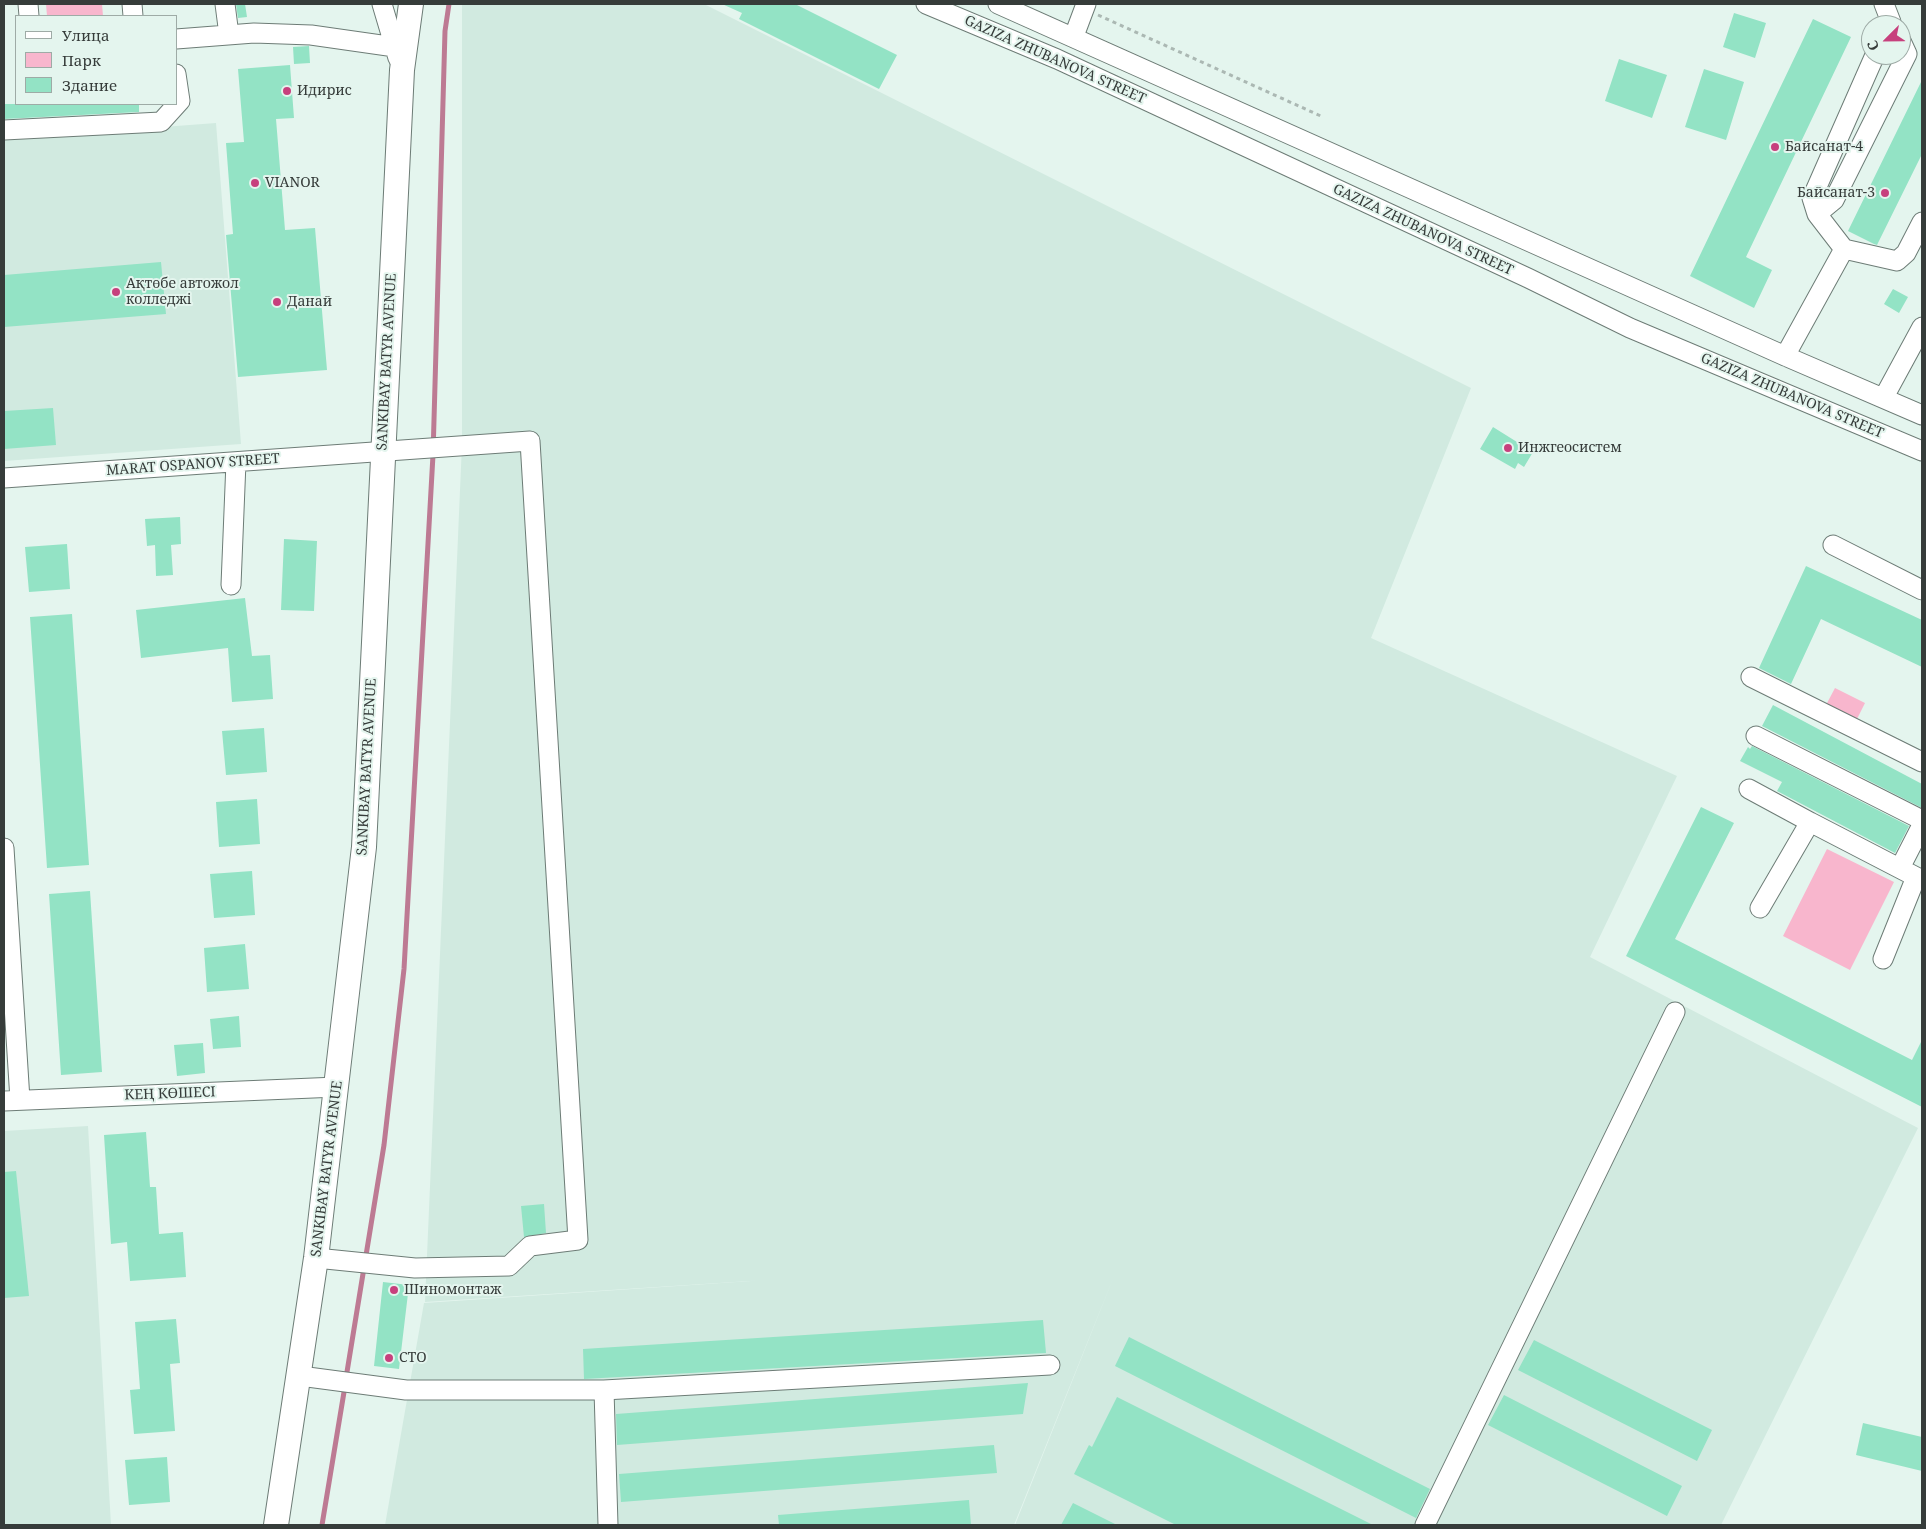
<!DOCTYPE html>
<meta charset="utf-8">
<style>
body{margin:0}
#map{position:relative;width:1926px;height:1529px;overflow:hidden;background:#e4f5ee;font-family:"Noto Serif",serif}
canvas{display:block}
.frame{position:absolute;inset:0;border:5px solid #363c3a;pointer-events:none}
.legend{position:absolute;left:15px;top:15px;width:162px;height:90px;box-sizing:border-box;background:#e4f5ee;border:1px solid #9eaba6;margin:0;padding:6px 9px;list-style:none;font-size:15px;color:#363c3a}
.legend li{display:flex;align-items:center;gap:10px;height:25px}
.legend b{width:25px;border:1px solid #9eaba6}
.north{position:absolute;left:1861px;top:15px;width:50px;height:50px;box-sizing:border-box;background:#e4f5ee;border:1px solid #9eaba6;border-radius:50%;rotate:247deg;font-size:14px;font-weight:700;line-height:20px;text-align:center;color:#363c3a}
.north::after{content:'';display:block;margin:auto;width:18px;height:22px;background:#c7407d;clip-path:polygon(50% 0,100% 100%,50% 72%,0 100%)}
</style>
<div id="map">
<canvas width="1926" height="1529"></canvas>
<div class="frame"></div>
<ul class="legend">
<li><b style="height:6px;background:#fff"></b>Улица</li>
<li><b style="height:14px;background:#f8b6cd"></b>Парк</li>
<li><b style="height:14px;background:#93e3c5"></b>Здание</li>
</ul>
<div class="north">С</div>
</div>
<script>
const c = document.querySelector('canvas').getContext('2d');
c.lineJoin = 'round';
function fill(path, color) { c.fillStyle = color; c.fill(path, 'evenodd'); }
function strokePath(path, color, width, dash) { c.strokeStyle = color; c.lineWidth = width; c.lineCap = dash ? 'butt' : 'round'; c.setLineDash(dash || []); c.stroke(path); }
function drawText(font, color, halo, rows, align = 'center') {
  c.font = font + ' "Noto Serif",serif'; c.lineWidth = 4; c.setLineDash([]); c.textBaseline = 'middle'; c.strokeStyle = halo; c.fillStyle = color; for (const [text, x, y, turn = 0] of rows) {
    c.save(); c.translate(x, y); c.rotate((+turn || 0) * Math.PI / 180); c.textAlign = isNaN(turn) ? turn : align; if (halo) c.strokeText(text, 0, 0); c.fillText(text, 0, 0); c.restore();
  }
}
fill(new Path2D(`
 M 462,4 L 704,4 L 1471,388 L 1371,638 L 1677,776 L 1590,957 L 1918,1128 L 1721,1525 L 1015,1525 L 1114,1276 L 1014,1525 L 385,1525 L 424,1303 L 766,1280 L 425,1302 L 462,444 Z
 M 216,123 L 241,444 L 4,461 L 4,139 Z
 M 88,1126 L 111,1525 L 4,1525 L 4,1131 Z`), '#d1eae0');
fill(new Path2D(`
 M 46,4 L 102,4 L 103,16 L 47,16 Z
 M 1835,688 L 1865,703 L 1856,721 L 1826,705 Z
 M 1827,849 L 1894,882 L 1850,970 L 1783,936 Z`), '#f8b6cd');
strokePath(new Path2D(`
 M 346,1378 L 384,1145 L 404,969 L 433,455 L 445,31 L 449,4
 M 322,1525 L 345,1386`), '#bd7a93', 5);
fill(new Path2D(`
 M 236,4 L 245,4 L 247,17 L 238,18 Z
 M 722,4 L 795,4 L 897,55 L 879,89 L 739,19 L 742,13 Z
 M 1734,13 L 1766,23 L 1755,58 L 1723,47 Z
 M 1813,19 L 1851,37 L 1746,257 L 1772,270 L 1754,308 L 1690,276 Z
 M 309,46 L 310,63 L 294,64 L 293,47 Z
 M 1619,59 L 1667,75 L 1652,118 L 1605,101 Z
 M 290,65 L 294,118 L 276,119 L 285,230 L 315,228 L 327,370 L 238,377 L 226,235 L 233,234 L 226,143 L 244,142 L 238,69 Z
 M 1704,69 L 1744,82 L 1726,140 L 1685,127 Z
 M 1922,80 L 1922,154 L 1877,245 L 1874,244 L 1848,231 Z
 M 4,104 L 139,104 L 139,112 L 4,119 Z
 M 161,262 L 166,314 L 4,327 L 4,275 Z
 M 1893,289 L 1908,297 L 1899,313 L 1884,304 Z
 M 53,408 L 56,445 L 4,449 L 4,411 Z
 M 1493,427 L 1533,452 L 1524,467 L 1518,463 L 1515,469 L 1480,449 Z
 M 180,517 L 181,544 L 171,545 L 173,575 L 156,576 L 155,545 L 147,546 L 145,519 Z
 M 284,539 L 317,541 L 314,611 L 281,610 Z
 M 67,544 L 70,589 L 29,592 L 25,547 Z
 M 1806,566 L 1922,620 L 1922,667 L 1821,619 L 1791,684 L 1759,668 Z
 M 245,598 L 252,656 L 270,655 L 273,699 L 232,702 L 228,648 L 141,658 L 136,610 Z
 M 72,614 L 89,865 L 47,868 L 30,617 Z
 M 1773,705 L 1922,784 L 1922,808 L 1762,726 Z
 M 264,728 L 267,772 L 226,775 L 222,731 Z
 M 1752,746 L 1909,826 L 1895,853 L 1777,791 L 1782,782 L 1740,761 L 1748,747 L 1750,749 Z
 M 257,799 L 260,844 L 219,847 L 216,802 Z
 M 1701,807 L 1734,823 L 1675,939 L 1912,1060 L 1922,1040 L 1922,1107 L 1626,956 Z
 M 252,871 L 255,915 L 214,918 L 210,874 Z
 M 90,891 L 102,1072 L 61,1075 L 49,894 Z
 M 245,944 L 249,989 L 207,992 L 204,948 Z
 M 239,1016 L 241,1047 L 213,1049 L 210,1019 Z
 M 203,1043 L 205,1073 L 177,1076 L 174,1045 Z
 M 146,1132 L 150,1187 L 156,1187 L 159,1234 L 183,1232 L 186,1277 L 130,1281 L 127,1242 L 111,1244 L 104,1135 Z
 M 16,1171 L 29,1296 L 4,1298 L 4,1172 Z
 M 544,1204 L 546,1233 L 524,1237 L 521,1206 Z
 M 383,1282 L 409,1285 L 399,1369 L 374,1366 Z
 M 176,1319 L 180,1363 L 170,1364 L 175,1431 L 134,1434 L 130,1390 L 140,1389 L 135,1322 Z
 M 1043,1320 L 1046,1353 L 584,1379 L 583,1349 Z
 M 1129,1337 L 1430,1489 L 1416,1518 L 1115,1366 Z
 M 1534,1340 L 1712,1430 L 1697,1461 L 1518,1370 Z
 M 1028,1383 L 1023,1414 L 617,1445 L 616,1414 Z
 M 1504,1395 L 1682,1486 L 1667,1516 L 1488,1425 Z
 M 1117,1397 L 1373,1525 L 1176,1525 L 1074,1474 L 1089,1445 L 1092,1447 Z
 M 1863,1423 L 1922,1437 L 1922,1471 L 1856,1455 Z
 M 994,1445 L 997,1473 L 621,1502 L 619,1474 Z
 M 167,1457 L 170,1502 L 129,1505 L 125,1460 Z
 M 969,1500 L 971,1525 L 779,1525 L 778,1515 Z
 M 1073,1503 L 1117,1525 L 1061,1525 Z`), '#93e3c5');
const minor = new Path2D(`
 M 28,4 L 29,16
 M 132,4 L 133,16
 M 225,4 L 229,35
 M 382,4 L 398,58
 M 926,4 L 1057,59 L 1528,278 L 1630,328 L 1922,451
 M 998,4 L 1785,356 L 1922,415
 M 1884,4 L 1891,22 L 1890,25
 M 1074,36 L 1086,4
 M 176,39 L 254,33 L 311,35 L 395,47
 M 4,130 L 161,122 L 180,101 L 176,74
 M 1817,214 L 1834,200 L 1907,54 L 1901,41
 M 1844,249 L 1817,214 L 1812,198 L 1875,55
 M 1785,356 L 1844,249 L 1897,261 L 1906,253 L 1922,222
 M 1884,397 L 1922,327
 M 4,478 L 530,441 L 578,1240 L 530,1246 L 509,1266 L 415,1268 L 316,1258
 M 1833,545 L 1922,590
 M 231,585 L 236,462
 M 1751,677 L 1922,762
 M 1756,736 L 1922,820
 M 1749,789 L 1810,822
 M 4,848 L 20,1100
 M 1900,868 L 1922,825
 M 1760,908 L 1810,822 L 1922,880
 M 1883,959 L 1916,877
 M 4,1101 L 337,1087
 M 300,1376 L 406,1390 L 604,1390 L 1050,1365
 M 604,1390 L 608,1525
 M 1425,1525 L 1675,1012`);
const major = new Path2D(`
 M 276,1525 L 316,1258 L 364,847 L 402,70 L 411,4`);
strokePath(minor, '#6d7c76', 21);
strokePath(major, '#6d7c76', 26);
strokePath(new Path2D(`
 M 1098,15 L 1323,117`), '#abb8b3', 3, [4, 4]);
strokePath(minor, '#fff', 19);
strokePath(major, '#fff', 24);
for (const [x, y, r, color] of [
 [287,91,5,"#c7407d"],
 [1775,147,5,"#c7407d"],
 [255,183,5,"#c7407d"],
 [1885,193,5,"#c7407d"],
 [116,292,5,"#c7407d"],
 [277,302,5,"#c7407d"],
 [1508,448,5,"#c7407d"],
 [394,1290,5,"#c7407d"],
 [389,1358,5,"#c7407d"]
]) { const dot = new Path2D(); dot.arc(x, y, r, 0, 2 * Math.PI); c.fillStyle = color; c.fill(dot); strokePath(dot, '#e4f5ee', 2); }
drawText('14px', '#363c3a', '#e4f5ee', [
 ["GAZIZA ZHUBANOVA STREET",1055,60,24],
 ["GAZIZA ZHUBANOVA STREET",1423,230,25],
 ["SANKIBAY BATYR AVENUE",387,362,-87],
 ["GAZIZA ZHUBANOVA STREET",1792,396,23],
 ["MARAT OSPANOV STREET",193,465,-4],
 ["SANKIBAY BATYR AVENUE",367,767,-87],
 ["КЕҢ КӨШЕСІ",170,1094,-2],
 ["SANKIBAY BATYR AVENUE",327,1169,-83]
]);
drawText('14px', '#363c3a', '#e4f5ee', [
 ["Идирис",297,91],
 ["Байсанат-4",1785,147],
 ["VIANOR",265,183],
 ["Байсанат-3",1875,193,"right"],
 ["Ақтөбе автожол",126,284],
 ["колледжі",126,300],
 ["Данай",287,302],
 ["Инжгеосистем",1518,448],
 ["Шиномонтаж",404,1290],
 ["СТО",399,1358]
], 'left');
</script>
